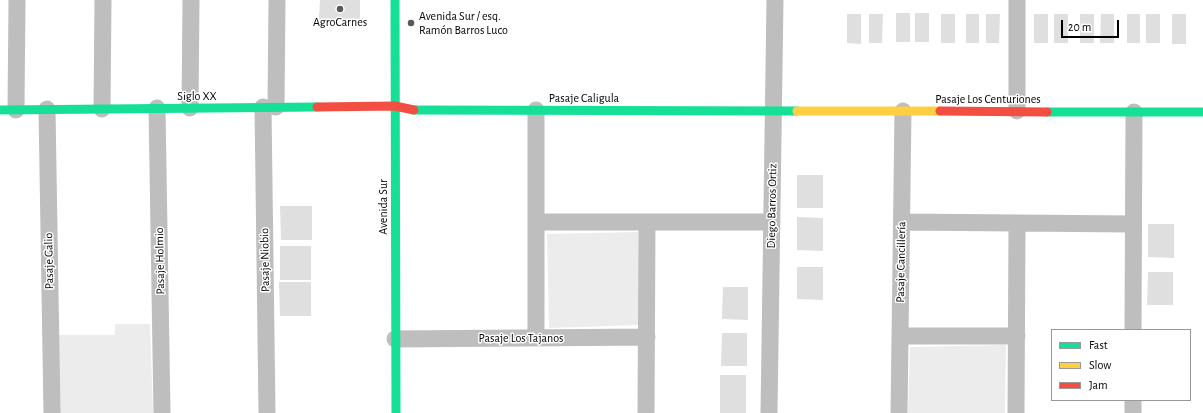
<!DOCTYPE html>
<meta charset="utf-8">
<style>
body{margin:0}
#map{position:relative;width:1203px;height:413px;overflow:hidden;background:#fff;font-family:"Alegreya Sans",sans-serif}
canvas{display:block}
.legend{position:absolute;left:1051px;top:329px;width:140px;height:72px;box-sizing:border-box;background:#fff;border:1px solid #999;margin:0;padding:5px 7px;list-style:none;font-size:12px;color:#000}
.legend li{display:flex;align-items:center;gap:8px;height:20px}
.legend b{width:20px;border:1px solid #999}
.scale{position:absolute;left:1061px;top:20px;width:58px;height:18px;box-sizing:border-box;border:2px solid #000;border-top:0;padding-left:5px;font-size:12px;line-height:14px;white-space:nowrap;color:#000;-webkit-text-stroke:3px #fff;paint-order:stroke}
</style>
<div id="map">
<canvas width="1203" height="413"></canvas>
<ul class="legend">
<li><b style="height:5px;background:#16e098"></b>Fast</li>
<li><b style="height:5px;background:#ffcf43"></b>Slow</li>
<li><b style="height:5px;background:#f24e42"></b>Jam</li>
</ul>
<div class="scale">20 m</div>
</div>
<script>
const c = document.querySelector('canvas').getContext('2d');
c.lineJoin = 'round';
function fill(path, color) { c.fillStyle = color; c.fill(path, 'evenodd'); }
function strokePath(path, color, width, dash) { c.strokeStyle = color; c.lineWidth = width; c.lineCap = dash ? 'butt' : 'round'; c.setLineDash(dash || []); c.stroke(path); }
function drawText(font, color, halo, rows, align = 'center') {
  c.font = font + ' "Alegreya Sans",sans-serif'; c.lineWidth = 3; c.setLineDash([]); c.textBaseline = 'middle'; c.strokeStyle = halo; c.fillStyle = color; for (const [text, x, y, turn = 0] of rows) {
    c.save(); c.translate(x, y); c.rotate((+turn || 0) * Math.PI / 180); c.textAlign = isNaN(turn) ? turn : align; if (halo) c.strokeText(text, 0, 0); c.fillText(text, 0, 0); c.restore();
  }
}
fill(new Path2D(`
 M 638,232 L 639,325 L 549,328 L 547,234 Z
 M 115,324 L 150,324 L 153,413 L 58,413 L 58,335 L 115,335 Z
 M 1006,345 L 1005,413 L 908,413 L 910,347 Z`), '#ececec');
fill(new Path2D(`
 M 320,0 L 360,0 L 360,20 L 319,19 Z
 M 896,13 L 910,13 L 910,42 L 896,42 Z
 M 915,13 L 929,13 L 929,42 L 915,42 Z
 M 847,14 L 861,14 L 861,44 L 847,43 Z
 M 869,14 L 883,14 L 882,43 L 869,43 Z
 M 941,14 L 955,14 L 955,43 L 941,43 Z
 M 966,14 L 979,14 L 979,43 L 966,43 Z
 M 986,14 L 1000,14 L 999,43 L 986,43 Z
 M 1034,14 L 1048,14 L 1048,43 L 1034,43 Z
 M 1054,14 L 1068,14 L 1068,43 L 1054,43 Z
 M 1080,14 L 1094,14 L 1094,43 L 1080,43 Z
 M 1101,14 L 1114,14 L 1114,43 L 1100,43 Z
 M 1127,14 L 1140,14 L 1140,43 L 1127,43 Z
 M 1146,14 L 1160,14 L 1160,43 L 1146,43 Z
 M 1172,14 L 1186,14 L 1186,44 L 1172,44 Z
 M 797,175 L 823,175 L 823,208 L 797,208 Z
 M 280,206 L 312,206 L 312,240 L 281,240 Z
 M 797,217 L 823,218 L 823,251 L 797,250 Z
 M 1148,224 L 1174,224 L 1174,258 L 1148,257 Z
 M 280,246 L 311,246 L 311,280 L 280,280 Z
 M 797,267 L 823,267 L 823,300 L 797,299 Z
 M 1148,272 L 1173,272 L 1173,305 L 1147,305 Z
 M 279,282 L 311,282 L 311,316 L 280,316 Z
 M 723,287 L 748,287 L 748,320 L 722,319 Z
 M 722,333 L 747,333 L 747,366 L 721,366 Z
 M 720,375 L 746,375 L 746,413 L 720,413 Z`), '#dfdfdf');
strokePath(new Path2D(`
 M 263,107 L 267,413
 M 276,107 L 277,0
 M 157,108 L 162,413
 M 190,108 L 191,0
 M 47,109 L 52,413
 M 102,109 L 103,0
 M 16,110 L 17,0
 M 1017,111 L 1017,0
 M 536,222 L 772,222
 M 902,222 L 1133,224
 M 1133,330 L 1134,112
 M 900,336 L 1017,336
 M 536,338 L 536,110
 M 395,339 L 647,337
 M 646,413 L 647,222
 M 769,413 L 775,0
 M 899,413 L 903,111
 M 1016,413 L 1017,224
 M 1133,413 L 1133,400`), '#bebebe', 17);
strokePath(new Path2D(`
 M 395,0 L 396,413
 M 0,110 L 317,107
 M 414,110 L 797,111
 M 1047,112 L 1203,112`), '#16e098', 9);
strokePath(new Path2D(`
 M 797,111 L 940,111`), '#ffcf43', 9);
strokePath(new Path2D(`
 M 317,107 L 395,106 L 414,110
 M 940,111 L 1047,112`), '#f24e42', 9);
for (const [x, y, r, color] of [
 [340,9,4,"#595959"],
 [411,23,4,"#595959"]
]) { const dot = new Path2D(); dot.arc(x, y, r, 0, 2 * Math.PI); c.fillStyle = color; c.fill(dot); strokePath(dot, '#fff', 1.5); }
drawText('12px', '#000', '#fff', [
 ["Avenida Sur / esq.",419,16],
 ["Ramón Barros Luco",419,30],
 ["AgroCarnes",340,22,"center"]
], 'left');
drawText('12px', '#000', '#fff', [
 ["Siglo XX",197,96],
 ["Pasaje Caligula",584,98],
 ["Pasaje Los Centuriones",988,99],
 ["Diego Barros Ortiz",772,206,-89],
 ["Avenida Sur",383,207,-90],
 ["Pasaje Niobio",265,260,-91],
 ["Pasaje Galio",49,261,-91],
 ["Pasaje Holmio",160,261,-91],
 ["Pasaje Cancillería",901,262,-89],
 ["Pasaje Los Tajanos",521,338]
]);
</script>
